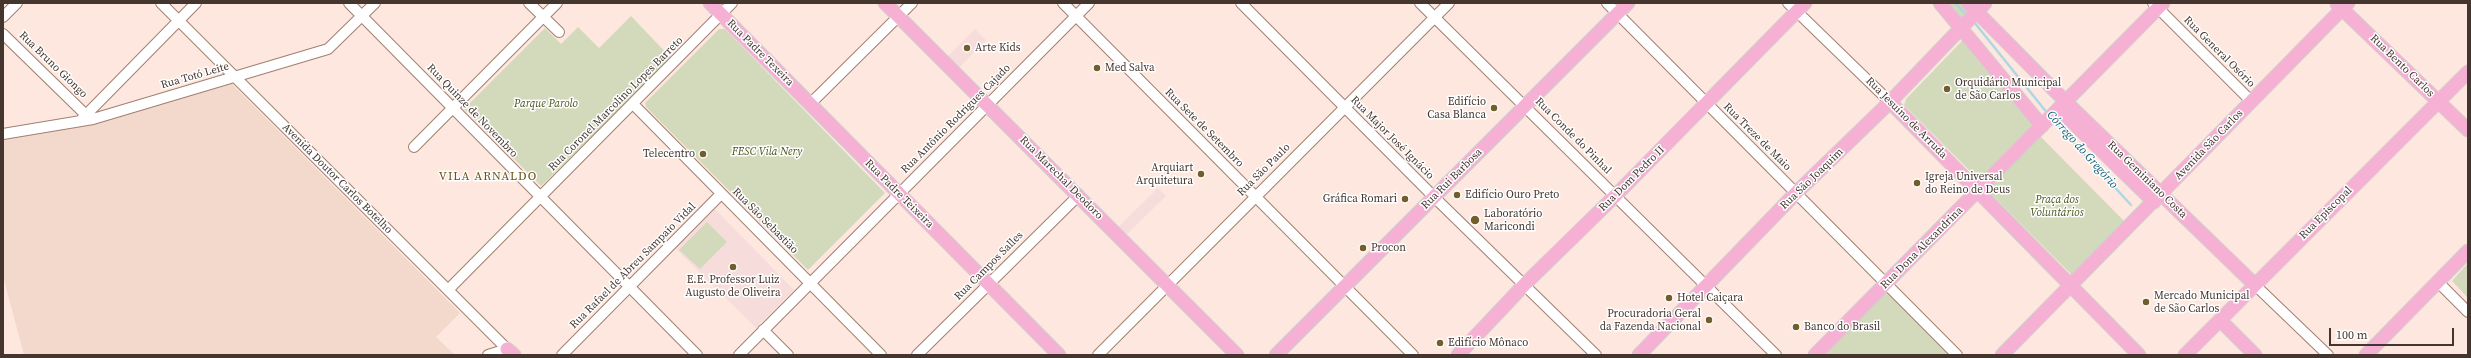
<!DOCTYPE html>
<meta charset="utf-8">
<style>
body{margin:0}
#map{position:relative;width:2471px;height:358px;overflow:hidden;background:#fee7de;font-family:"Source Serif 4",serif}
canvas{display:block}
.frame{position:absolute;inset:0;border:4px solid #44362f;pointer-events:none}
.scale{position:absolute;left:2329px;top:328px;width:125px;height:18px;box-sizing:border-box;border:2px solid #44362f;border-top:0;padding-left:5px;font-size:12px;line-height:14px;white-space:nowrap;color:#44362f;-webkit-text-stroke:3px #fff;paint-order:stroke}
</style>
<div id="map">
<canvas width="2471" height="358"></canvas>
<div class="frame"></div>
<div class="scale">100 m</div>
</div>
<script>
const c = document.querySelector('canvas').getContext('2d');
c.lineJoin = 'round';
function fill(path, color) { c.fillStyle = color; c.fill(path, 'evenodd'); }
function strokePath(path, color, width, dash) { c.strokeStyle = color; c.lineWidth = width; c.lineCap = dash ? 'butt' : 'round'; c.setLineDash(dash || []); c.stroke(path); }
function drawText(font, color, halo, rows, align = 'center') {
  c.font = font + ' "Source Serif 4",serif'; c.lineWidth = 3; c.setLineDash([]); c.textBaseline = 'middle'; c.strokeStyle = halo; c.fillStyle = color; for (const [text, x, y, turn = 0] of rows) {
    c.save(); c.translate(x, y); c.rotate((+turn || 0) * Math.PI / 180); c.textAlign = isNaN(turn) ? turn : align; if (halo) c.strokeText(text, 0, 0); c.fillText(text, 0, 0); c.restore();
  }
}
fill(new Path2D(`
 M 231,83 L 460,313 L 436,337 L 455,355 L 24,355 L 3,276 L 3,139 L 87,124 Z`), '#f3d8cc');
fill(new Path2D(`
 M 975,29 L 986,40 L 959,68 L 948,56 Z
 M 1158,188 L 1166,196 L 1126,235 L 1118,227 Z
 M 715,209 L 794,290 L 756,328 L 675,248 Z`), '#f7dcdc');
fill(new Path2D(`
 M 1940,3 L 1968,3 L 1977,12 L 1961,27 Z
 M 631,16 L 672,59 L 541,186 L 464,109 L 545,28 L 561,44 L 578,27 L 599,48 Z
 M 719,29 L 725,29 L 885,193 L 808,270 L 646,107 L 645,103 Z
 M 1962,41 L 1966,42 L 2033,124 L 2031,128 L 1981,179 L 1978,179 L 1904,105 L 1906,99 Z
 M 2040,136 L 2126,223 L 2073,276 L 1986,189 Z
 M 707,222 L 727,242 L 700,269 L 679,250 Z
 M 2468,263 L 2468,298 L 2452,281 Z
 M 1887,290 L 1951,355 L 1822,355 Z`), '#d3dabc');
strokePath(new Path2D(`
 M 1955,3 L 1967,15
 M 1974,22 L 2048,114
 M 2053,120 L 2131,205`), '#aed7e5', 2.5);
const minor = new Path2D(`
 M 161,3 L 507,349 L 488,355
 M 349,3 L 697,355
 M 529,3 L 559,32
 M 1063,3 L 1413,355
 M 1241,3 L 1434,197 L 1596,355
 M 1420,3 L 1776,355
 M 1607,3 L 1957,355
 M 1788,3 L 1890,102
 M 2153,3 L 2251,101
 M 3,17 L 17,3
 M 3,34 L 85,114
 M 633,104 L 881,355
 M 810,104 L 912,3
 M 80,121 L 196,3
 M 3,134 L 93,119 L 328,49 L 375,3
 M 414,147 L 557,3
 M 2438,282 L 2468,312
 M 2254,284 L 2328,355
 M 448,290 L 732,3
 M 763,330 L 788,355
 M 562,355 L 721,194
 M 739,355 L 1089,3
 M 917,355 L 1079,195
 M 1098,355 L 1449,3`);
const major = new Path2D(`
 M 710,3 L 1059,355
 M 885,3 L 1237,355
 M 1940,3 L 2042,126
 M 1968,3 L 2066,102 L 2254,284
 M 2337,4 L 2468,130
 M 1890,102 L 2139,355
 M 2059,109 L 2154,202
 M 2220,320 L 2255,355
 M 507,349 L 514,355
 M 1276,355 L 1628,3
 M 1458,355 L 1525,284 L 1615,196 L 1805,3
 M 1639,355 L 1796,193 L 1890,102 L 1985,3
 M 1815,355 L 2163,3
 M 2002,355 L 2348,3
 M 2185,355 L 2468,72
 M 2366,355 L 2468,251`);
strokePath(minor, '#a17f70', 12);
strokePath(major, '#d2cfcd', 15);
strokePath(minor, '#fff', 10);
strokePath(major, '#f6b0d3', 13);
for (const [x, y, r, color] of [
 [967,48,4,"#725e2d"],
 [1097,68,4,"#725e2d"],
 [1947,89,4,"#725e2d"],
 [1494,108,4,"#725e2d"],
 [703,154,4,"#725e2d"],
 [1201,174,4,"#725e2d"],
 [1917,183,4,"#725e2d"],
 [1457,195,4,"#725e2d"],
 [1405,199,4,"#725e2d"],
 [1475,220,5,"#725e2d"],
 [1363,248,4,"#725e2d"],
 [733,267,4,"#725e2d"],
 [1669,298,4,"#725e2d"],
 [2146,302,4,"#725e2d"],
 [1709,320,4,"#725e2d"],
 [1796,327,4,"#725e2d"],
 [1440,343,4,"#725e2d"]
]) { const dot = new Path2D(); dot.arc(x, y, r, 0, 2 * Math.PI); c.fillStyle = color; c.fill(dot); strokePath(dot, '#fff', 1.5); }
drawText('11px', '#44362f', '#fff', [
 ["Arte Kids",975,48],
 ["Med Salva",1105,68],
 ["Orquidário Municipal",1955,83],
 ["de São Carlos",1955,96],
 ["Edifício",1486,102,"right"],
 ["Casa Blanca",1486,115,"right"],
 ["Telecentro",695,154,"right"],
 ["Arquiart",1193,168,"right"],
 ["Arquitetura",1193,181,"right"],
 ["Igreja Universal",1925,177],
 ["do Reino de Deus",1925,190],
 ["Edifício Ouro Preto",1465,195],
 ["Gráfica Romari",1397,199,"right"],
 ["Laboratório",1484,214],
 ["Maricondi",1484,227],
 ["Procon",1371,248],
 ["E.E. Professor Luiz",733,280,"center"],
 ["Augusto de Oliveira",733,293,"center"],
 ["Mercado Municipal",2154,296],
 ["de São Carlos",2154,309],
 ["Hotel Caiçara",1677,298],
 ["Procuradoria Geral",1701,314,"right"],
 ["da Fazenda Nacional",1701,327,"right"],
 ["Banco do Brasil",1804,327],
 ["Edifício Mônaco",1448,343]
], 'left');
drawText('11px', '#44362f', '#fff', [
 ["Rua General Osório",2219,52,45],
 ["Rua Padre Texeira",760,53,45],
 ["Rua Bruno Giongo",53,65,44],
 ["Rua Bento Carlos",2402,66,44],
 ["Rua Totó Leite",195,76,-16],
 ["Rua Coronel Marcolino Lopes Barreto",616,104,-45],
 ["Rua Quinze de Novembro",472,111,46],
 ["Rua Jesuíno de Arruda",1906,118,45],
 ["Rua Antônio Rodrigues Cajado",956,119,-45],
 ["Rua Sete de Setembro",1204,128,45],
 ["Rua Conde do Pinhal",1573,136,45],
 ["Rua Treze de Maio",1757,137,45],
 ["Rua Major José Ignácio",1392,138,45],
 ["Avenida São Carlos",2209,145,-46],
 ["Rua São Paulo",1264,170,-45],
 ["Rua Marechal Deodoro",1061,178,45],
 ["Avenida Doutor Carlos Botelho",337,179,45],
 ["Rua Rui Barbosa",1452,179,-45],
 ["Rua Dom Pedro II",1632,179,-45],
 ["Rua São Joaquim",1812,179,-44],
 ["Rua Geminiano Costa",2147,180,44],
 ["Rua Padre Teixeira",899,194,45],
 ["Rua Episcopal",2326,213,-45],
 ["Rua São Sebastião",765,221,45],
 ["Rua Dona Alexandrina",1922,248,-45],
 ["Rua Rafael de Abreu Sampaio Vidal",633,266,-45],
 ["Rua Campos Salles",989,266,-45]
]);
drawText('italic 11px', '#4a531c', '#fff', [
 ["Parque Parolo",546,104],
 ["FESC Vila Nery",767,152],
 ["Praça dos",2057,200],
 ["Voluntários",2057,213]
]);
drawText('italic 12px', '#116074', '#fff', [
 ["Córrego do Gregório",2082,150,48]
]);
c.letterSpacing = '1px';
drawText('12px', '#695319', '#fff', [
 ["VILA ARNALDO",488,177]
]);
c.letterSpacing = '0px';
</script>
